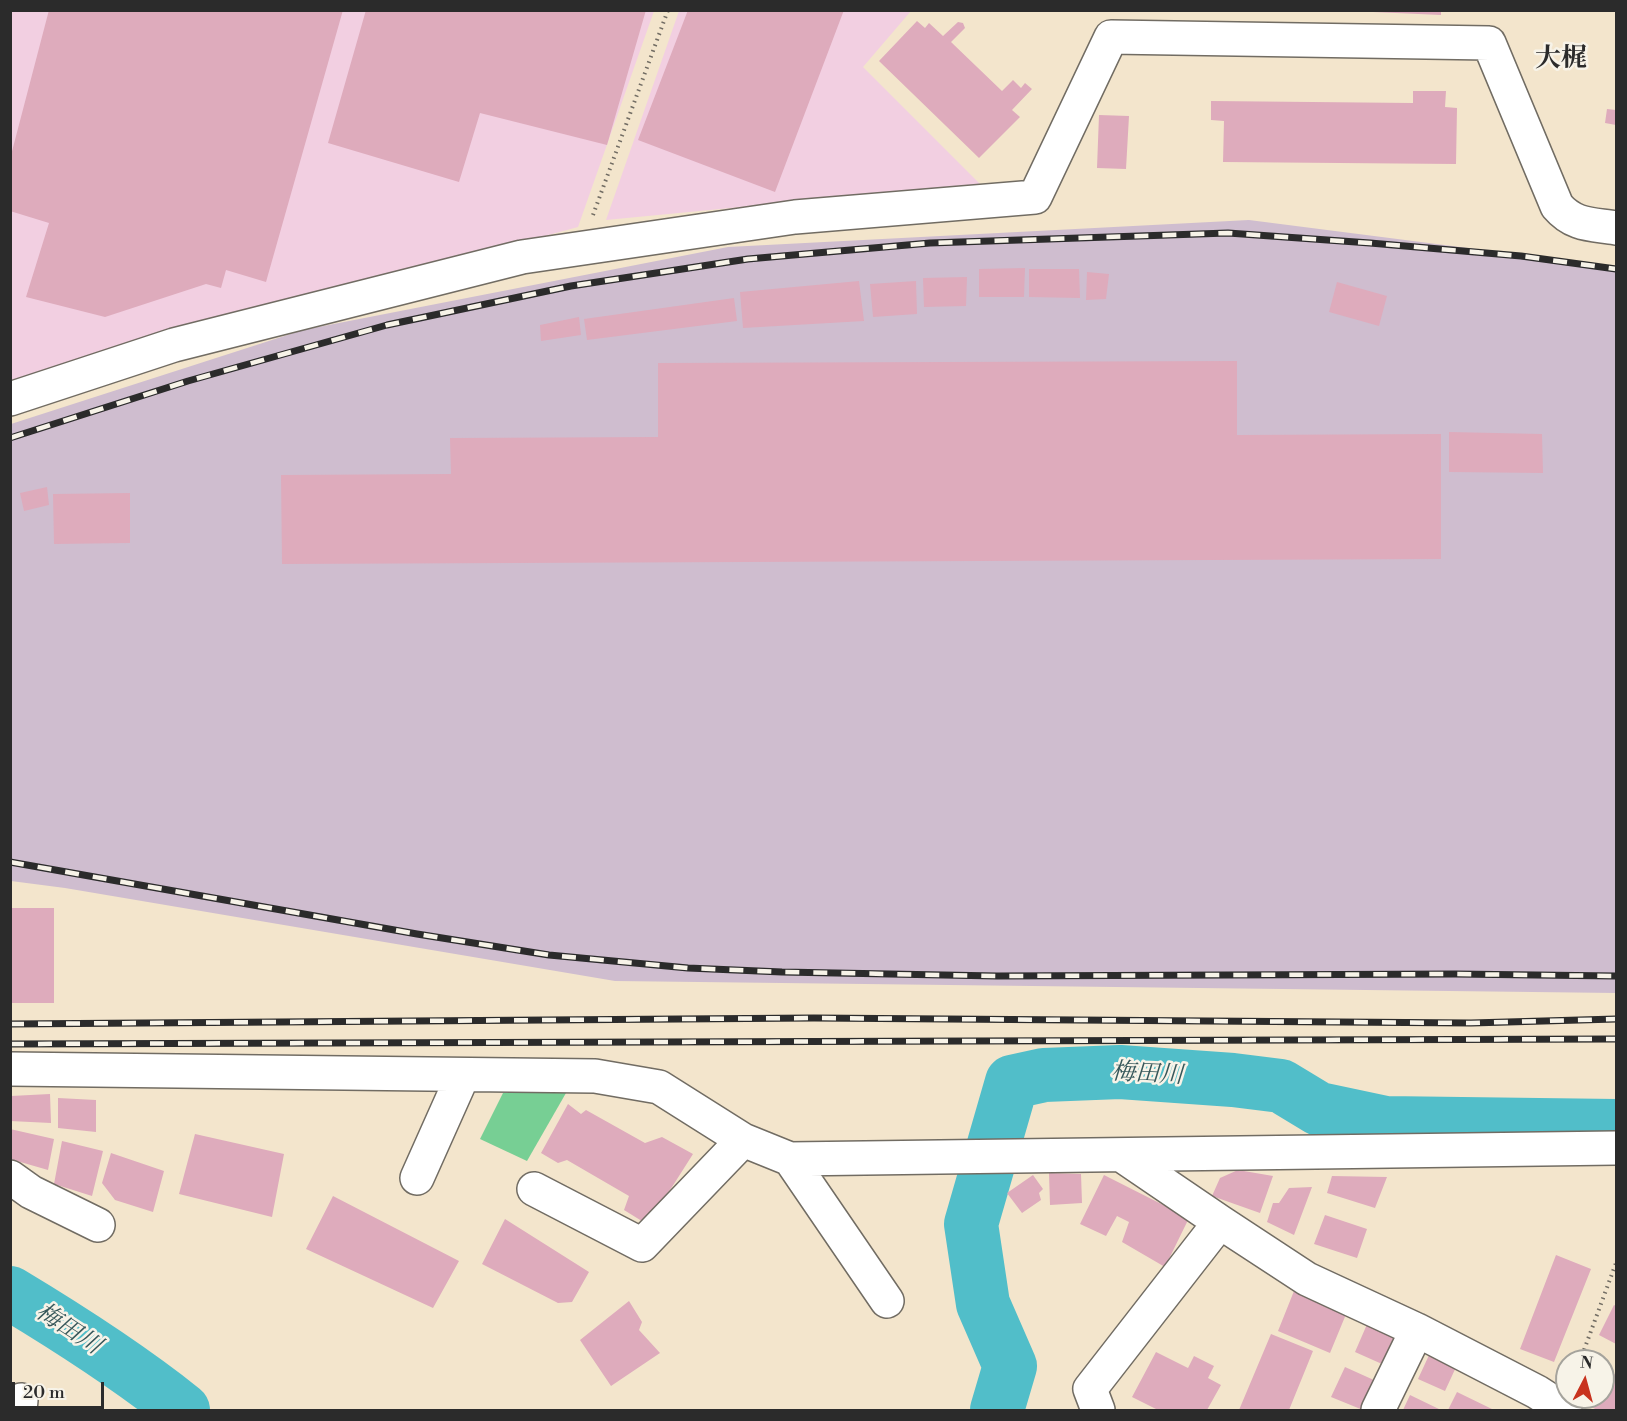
<!DOCTYPE html>
<meta charset="utf-8">
<style>
body{margin:0}
#map{position:relative;width:1627px;height:1421px;overflow:hidden;background:#f3e5cc;font-family:"Libre Bodoni",serif}
canvas{display:block}
.frame{position:absolute;inset:0;border:12px solid #2b2b2b;pointer-events:none}
.north{position:absolute;left:1555px;top:1349px;width:60px;height:60px;box-sizing:border-box;background:#f7f3e8;border:2px solid #a5a39c;border-radius:50%;rotate:6deg;font-size:16px;font-weight:700;line-height:24px;text-align:center;color:#2b2b2b}
.north::after{content:'';display:block;margin:auto;width:21px;height:27px;background:#c8321e;clip-path:polygon(50% 0,100% 100%,50% 72%,0 100%)}
.scale{position:absolute;left:12px;top:1382px;width:92px;height:27px;box-sizing:border-box;border:3px solid #2b2b2b;border-top:0;padding-left:8px;font-size:18px;line-height:21px;white-space:nowrap;color:#2b2b2b;-webkit-text-stroke:4px #f7f3e8;paint-order:stroke}
</style>
<div id="map">
<canvas width="1627" height="1421"></canvas>
<div class="frame"></div>
<div class="north">N</div>
<div class="scale">20 m</div>
</div>
<script>
const c = document.querySelector('canvas').getContext('2d');
c.lineJoin = 'round';
function fill(path, color) { c.fillStyle = color; c.fill(path, 'evenodd'); }
function strokePath(path, color, width, dash) { c.strokeStyle = color; c.lineWidth = width; c.lineCap = dash ? 'butt' : 'round'; c.setLineDash(dash || []); c.stroke(path); }
function drawText(font, color, halo, rows, align = 'center') {
  c.font = font + ' "Libre Bodoni","Noto Serif JP",serif'; c.lineWidth = 5; c.setLineDash([]); c.textBaseline = 'middle'; c.strokeStyle = halo; c.fillStyle = color; for (const [text, x, y, turn = 0] of rows) {
    c.save(); c.translate(x, y); c.rotate((+turn || 0) * Math.PI / 180); c.textAlign = isNaN(turn) ? turn : align; if (halo) c.strokeText(text, 0, 0); c.fillText(text, 0, 0); c.restore();
  }
}
fill(new Path2D(`
 M 11,11 L 654,11 L 578,227 L 11,381 Z
 M 679,11 L 911,11 L 863,67 L 980,184 L 606,220 Z`), '#f2cfe1');
fill(new Path2D(`
 M 1249,220 L 1616,267 L 1616,993 L 615,981 L 65,888 L 11,881 L 11,424 L 303,330 L 728,247 Z`), '#cfbdcf');
fill(new Path2D(`
 M 503,1093 L 566,1093 L 527,1161 L 480,1139 Z`), '#77cf94');
strokePath(new Path2D(`
 M 10,1293 C 70,1329 129,1367 183,1410
 M 997,1410 L 1010,1366 L 983,1304 L 971,1224 L 1012,1082 L 1044,1075 L 1120,1072 L 1233,1080 L 1281,1086 L 1319,1109 L 1385,1123 L 1616,1126`), '#51bec9', 54);
fill(new Path2D(`
 M 49,10 L 343,10 L 266,282 L 226,270 L 221,288 L 206,284 L 105,317 L 26,297 L 49,223 L 10,211 L 10,159 Z
 M 366,10 L 646,10 L 607,145 L 480,113 L 459,182 L 328,143 Z
 M 688,10 L 844,10 L 775,192 L 638,140 Z
 M 1373,10 L 1441,10 L 1441,15 L 1373,12 Z
 M 917,21 L 925,28 L 929,23 L 943,36 L 958,22 L 963,23 L 965,28 L 951,42 L 1002,91 L 1013,80 L 1021,88 L 1025,83 L 1032,89 L 1012,110 L 1020,117 L 979,158 L 879,61 Z
 M 1413,91 L 1446,91 L 1445,107 L 1457,108 L 1456,164 L 1223,162 L 1224,121 L 1211,120 L 1211,101 L 1413,103 Z
 M 1607,109 L 1616,110 L 1616,125 L 1605,123 Z
 M 1099,115 L 1129,116 L 1126,169 L 1097,168 Z
 M 1025,268 L 1024,297 L 979,297 L 979,269 Z
 M 1029,269 L 1079,269 L 1080,298 L 1029,297 Z
 M 1087,272 L 1109,274 L 1106,299 L 1086,300 Z
 M 967,277 L 966,306 L 924,307 L 923,278 Z
 M 859,281 L 864,321 L 743,328 L 740,292 Z
 M 916,281 L 917,314 L 873,317 L 870,284 Z
 M 1337,282 L 1387,296 L 1379,326 L 1329,312 Z
 M 734,298 L 737,321 L 587,340 L 584,319 Z
 M 579,317 L 581,335 L 541,341 L 540,325 Z
 M 1237,361 L 1237,435 L 1441,434 L 1441,559 L 282,564 L 281,475 L 451,474 L 450,438 L 658,437 L 658,363 Z
 M 1449,432 L 1542,434 L 1543,473 L 1449,472 Z
 M 47,487 L 49,505 L 24,511 L 20,493 Z
 M 130,493 L 130,543 L 54,544 L 53,494 Z
 M 10,908 L 54,908 L 54,1003 L 10,1003 Z
 M 50,1094 L 51,1123 L 10,1121 L 11,1096 Z
 M 58,1098 L 96,1100 L 96,1132 L 58,1128 Z
 M 568,1104 L 581,1114 L 586,1110 L 645,1143 L 662,1137 L 693,1154 L 672,1187 L 645,1223 L 624,1210 L 629,1196 L 567,1160 L 558,1163 L 541,1153 Z
 M 10,1129 L 54,1139 L 48,1170 L 10,1159 Z
 M 195,1134 L 284,1154 L 272,1217 L 179,1194 Z
 M 62,1141 L 103,1151 L 92,1196 L 54,1184 Z
 M 111,1153 L 164,1171 L 153,1212 L 115,1200 L 102,1183 Z
 M 1238,1170 L 1273,1176 L 1260,1213 L 1212,1196 L 1220,1178 Z
 M 1049,1173 L 1081,1174 L 1082,1203 L 1050,1205 Z
 M 1033,1175 L 1043,1189 L 1039,1193 L 1041,1200 L 1022,1213 L 1007,1193 Z
 M 1104,1175 L 1189,1218 L 1165,1267 L 1122,1242 L 1129,1222 L 1117,1216 L 1106,1236 L 1080,1224 Z
 M 1332,1176 L 1387,1177 L 1375,1208 L 1327,1193 Z
 M 1312,1187 L 1294,1235 L 1267,1222 L 1273,1203 L 1279,1203 L 1289,1188 Z
 M 333,1196 L 459,1261 L 433,1308 L 306,1249 Z
 M 1325,1215 L 1367,1229 L 1357,1258 L 1314,1244 Z
 M 505,1219 L 589,1272 L 572,1302 L 558,1303 L 482,1264 Z
 M 1556,1255 L 1591,1269 L 1554,1362 L 1520,1349 Z
 M 1296,1286 L 1349,1307 L 1330,1353 L 1278,1331 Z
 M 629,1301 L 642,1322 L 639,1330 L 660,1353 L 611,1386 L 580,1340 Z
 M 1614,1305 L 1616,1306 L 1616,1344 L 1599,1335 Z
 M 1368,1322 L 1395,1334 L 1382,1364 L 1355,1352 Z
 M 1271,1334 L 1313,1351 L 1289,1410 L 1239,1410 Z
 M 1156,1352 L 1188,1368 L 1194,1356 L 1214,1366 L 1208,1378 L 1221,1385 L 1207,1410 L 1158,1410 L 1132,1397 Z
 M 1430,1353 L 1457,1365 L 1445,1391 L 1418,1379 Z
 M 1345,1367 L 1376,1381 L 1363,1410 L 1331,1397 Z
 M 1603,1368 L 1616,1375 L 1616,1410 L 1597,1410 L 1577,1399 L 1577,1397 L 1603,1397 Z
 M 1457,1392 L 1494,1410 L 1448,1410 Z
 M 1410,1395 L 1441,1410 L 1403,1410 Z`), '#deabbc');
const minor = new Path2D(`
 M 10,399 L 174,345 L 522,257 L 795,217 L 1035,197 L 1111,37 L 1489,43 L 1557,206 C 1574,226 1592,224 1616,228
 M 10,1069 L 595,1076 L 659,1087 L 743,1140 L 790,1159 L 1616,1148
 M 1123,1156 L 1220,1222 L 1307,1279 L 1417,1330 L 1537,1392 L 1565,1410
 M 790,1159 L 887,1301
 M 10,1177 L 31,1192 L 98,1225
 M 417,1178 L 463,1075
 M 534,1189 L 642,1245 L 743,1140
 M 20,1410 L 21,1400
 M 1098,1410 L 1090,1389 L 1220,1222
 M 1378,1410 L 1417,1330`);
strokePath(minor, '#716c63', 36);
strokePath(new Path2D(`
 M 593,215 L 668,10
 M 1580,1361 L 1616,1263`), '#716c63', 4, [1.5, 4.5]);
strokePath(minor, '#fff', 33);
const rail = new Path2D(`
 M 10,438 L 188,381 L 387,325 L 571,286 L 748,259 L 930,243 L 1228,233 L 1370,243 L 1521,256 L 1616,269
 M 10,862 L 417,934 L 549,955 L 688,968 L 782,972 L 997,976 L 1455,974 L 1616,976
 M 10,1024 L 814,1018 L 1471,1023 L 1616,1019
 M 10,1044 L 1616,1039`);
strokePath(rail, '#2b2b2b', 7);
strokePath(rail, '#f7f3e8', 4.5, [14]);
drawText('italic 24px', '#36575a', '#f7f3e8', [
 ["梅田川",1147,1075,3],
 ["梅田川",68,1330,33]
]);
drawText('bold 26px', '#2b2b2b', '#f7f3e8', [
 ["大梶",1561,60]
]);
</script>
